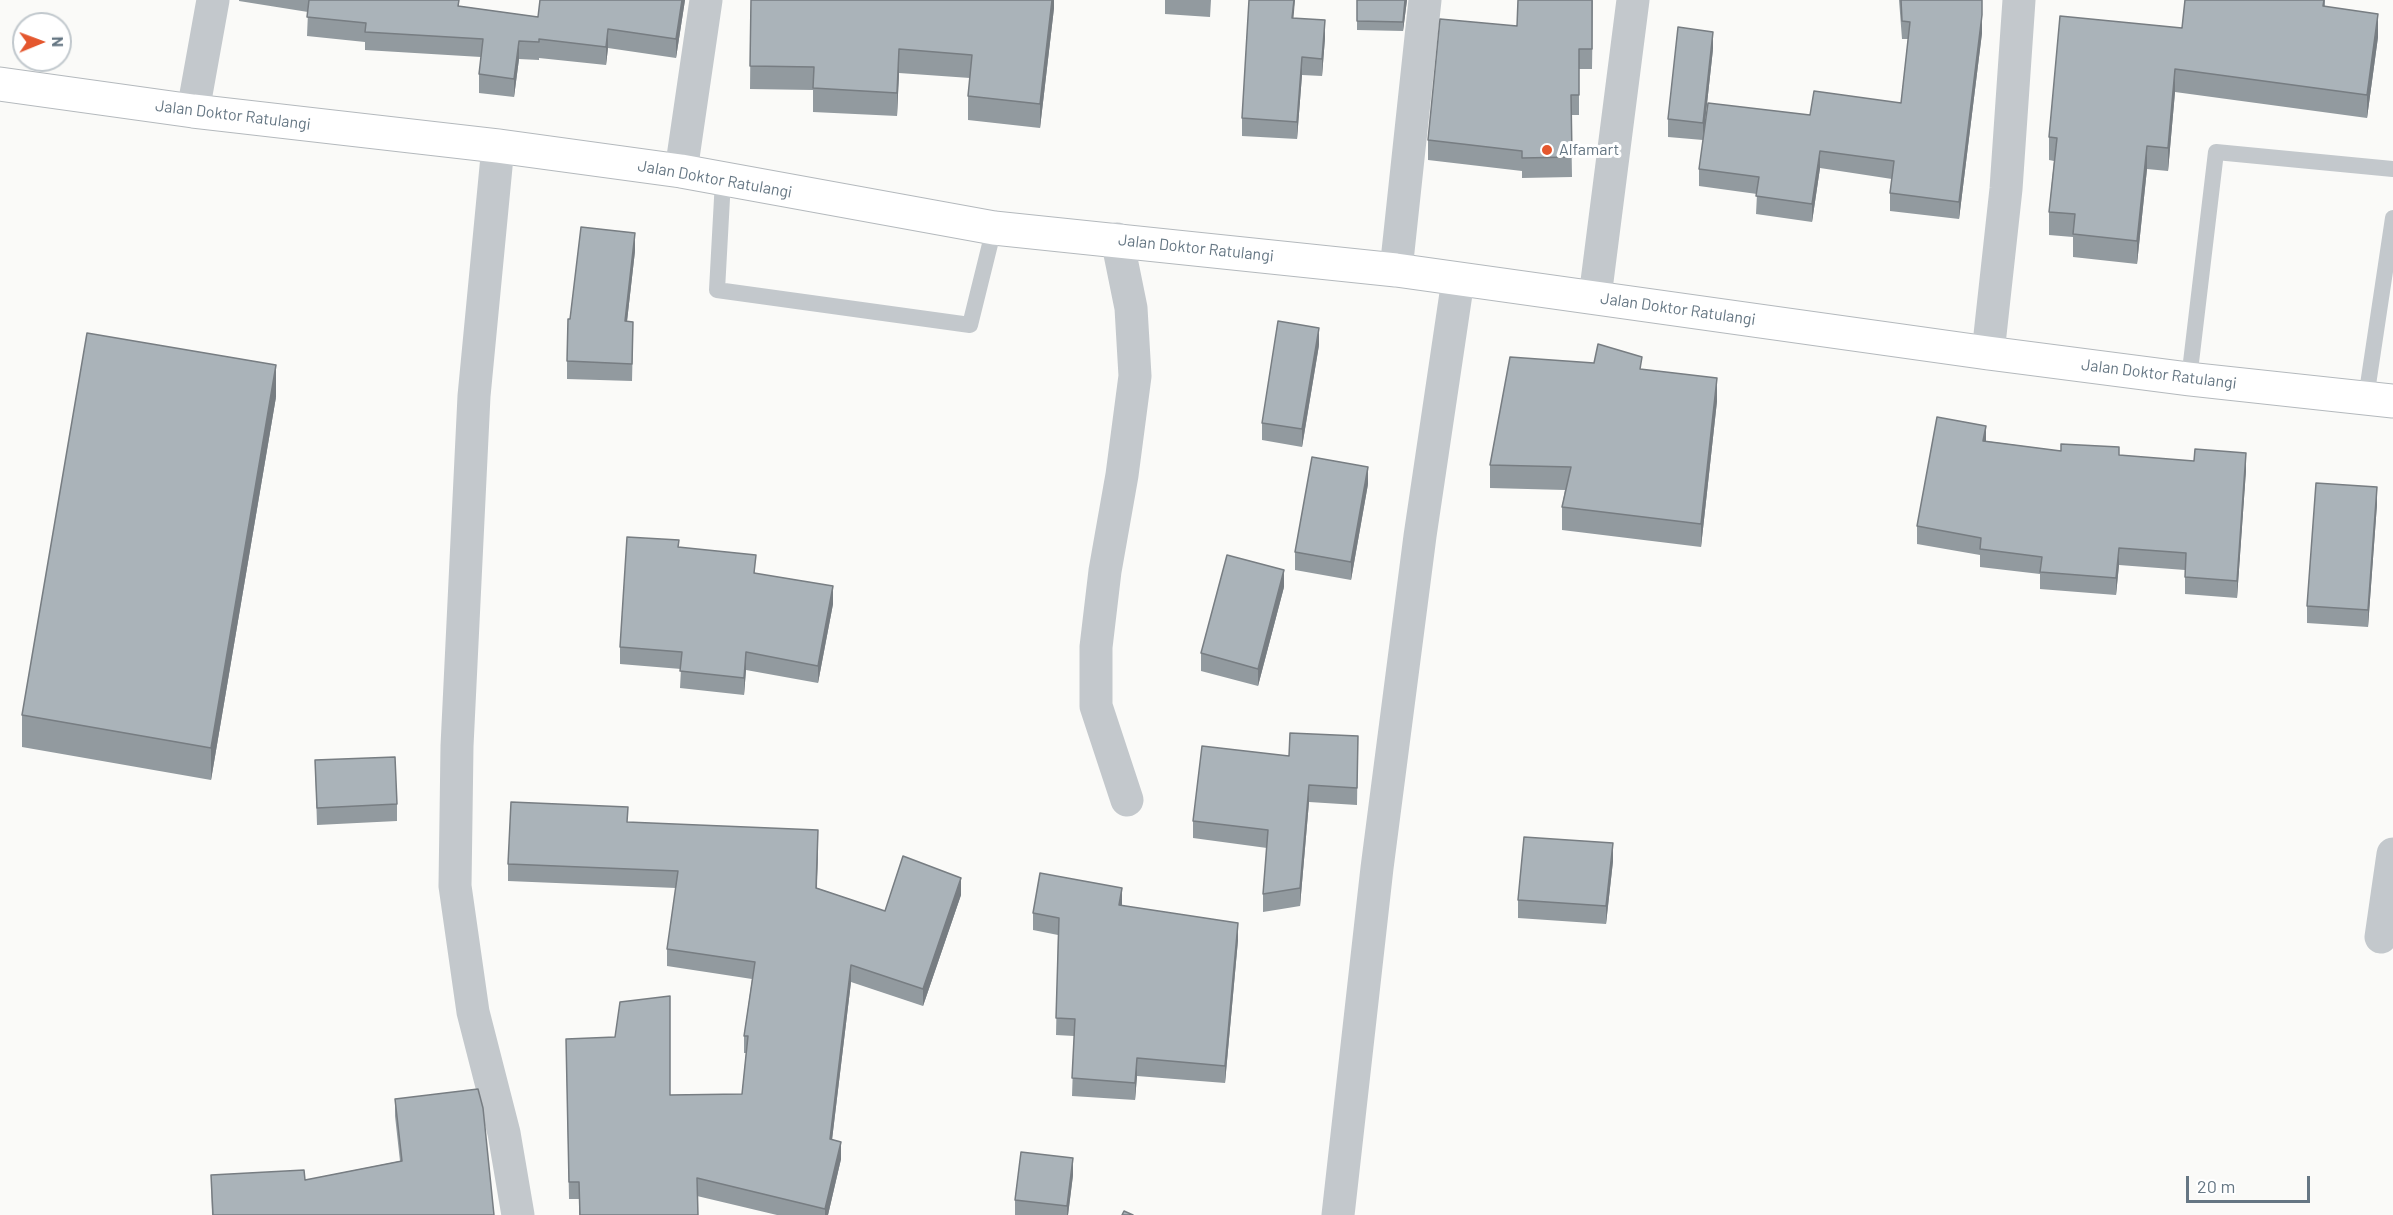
<!DOCTYPE html>
<style>
body{margin:0}
#map{position:relative;width:2393px;height:1215px;overflow:hidden;background:#fafaf8;font-family:Barlow,sans-serif}
canvas{display:block}
.north{position:absolute;left:12px;top:12px;width:60px;height:60px;box-sizing:border-box;background:#fff;border:2px solid #c1c8cd;border-radius:50%;rotate:89deg;font-size:16px;font-weight:700;line-height:24px;text-align:center;color:#657683}
.north::after{content:'';display:block;margin:auto;width:21px;height:27px;background:#e4572e;clip-path:polygon(50% 0,100% 100%,50% 72%,0 100%)}
.scale{position:absolute;left:2186px;top:1176px;width:124px;height:27px;box-sizing:border-box;border:3px solid #657683;border-top:0;padding-left:8px;font-size:18px;line-height:21px;white-space:nowrap;color:#657683;-webkit-text-stroke:4px #fff;paint-order:stroke}
</style>
<div id="map">
<canvas width="2393" height="1215"></canvas>
<div class="north">N</div>
<div class="scale">20 m</div>
</div>
<script>
const c = document.querySelector('canvas').getContext('2d');
c.lineJoin = 'round';
function strokePath(path, color, width, dash) { c.strokeStyle = color; c.lineWidth = width; c.lineCap = dash ? 'butt' : 'round'; c.setLineDash(dash || []); c.stroke(path); }
function fill(path, color) { c.fillStyle = color; c.fill(path, 'evenodd'); }
function drawText(font, color, halo, rows, align = 'center') {
  c.font = font + ' Barlow,sans-serif'; c.lineWidth = 6; c.setLineDash([]); c.textBaseline = 'middle'; c.strokeStyle = halo; c.fillStyle = color; for (const [text, x, y, turn = 0] of rows) {
    c.save(); c.translate(x, y); c.rotate((+turn || 0) * Math.PI / 180); c.textAlign = isNaN(turn) ? turn : align; if (halo) c.strokeText(text, 0, 0); c.fillText(text, 0, 0); c.restore();
  }
}
const trunk = new Path2D(`
 M 0,84 L 193,111 L 498,146 L 681,171 L 994,228 L 1396,270 L 1988,353 L 2189,379 L 2393,401`);
strokePath(trunk, '#b4b9bd', 35);
strokePath(new Path2D(`
 M 723,180 L 717,290 L 970,325 L 994,228
 M 2189,379 L 2216,152 L 2393,169
 M 2366,398 L 2393,218`), '#c3c8cc', 16);
strokePath(new Path2D(`
 M 193,111 L 213,0
 M 498,146 L 474,396 L 457,746 L 455,886 L 473,1012 L 504,1133 L 518,1215
 M 681,171 L 706,0
 M 1117,239 L 1131,308 L 1135,376 L 1122,475 L 1105,571 L 1096,647 L 1096,706 L 1127,800
 M 1396,270 L 1425,0
 M 1595,297 L 1633,0
 M 1988,353 L 2006,189 L 2019,0
 M 2381,937 L 2393,854
 M 1338,1215 L 1377,868 L 1420,536 L 1458,280`), '#c3c8cc', 33);
strokePath(trunk, '#fff', 33);
fill(new Path2D(`
 M 239,0 L 459,0 L 459,6 L 538,17 L 685,0 L 676,58 L 608,48 L 606,65 L 539,58 L 539,60 L 519,59 L 514,97 L 479,93 L 479,74 L 481,57 L 365,50 L 365,42 L 307,36 L 308,12 L 239,1 Z
 M 751,0 L 1054,0 L 1054,8 L 1040,128 L 968,120 L 968,96 L 970,78 L 899,73 L 897,116 L 813,112 L 813,90 L 750,89 Z
 M 1165,0 L 1211,0 L 1210,17 L 1165,14 Z
 M 1357,0 L 1407,0 L 1403,31 L 1357,30 Z
 M 1593,0 L 1592,69 L 1579,69 L 1579,115 L 1571,115 L 1572,177 L 1522,178 L 1522,171 L 1428,160 L 1428,140 L 1517,26 Z
 M 1899,0 L 1982,0 L 1982,33 L 1959,219 L 1890,211 L 1890,193 L 1892,179 L 1820,168 L 1812,222 L 1756,214 L 1757,194 L 1699,186 L 1699,169 L 1703,140 L 1668,137 L 1668,119 L 1713,49 L 1705,122 L 1810,115 L 1901,103 L 1908,39 L 1902,39 Z
 M 2185,0 L 2325,0 L 2325,6 L 2378,37 L 2367,118 L 2175,92 L 2168,171 L 2147,169 L 2137,264 L 2073,257 L 2073,237 L 2049,235 L 2049,212 L 2054,161 L 2049,160 L 2049,137 L 2182,28 Z
 M 1293,18 L 1325,38 L 1322,76 L 1302,75 L 1297,139 L 1242,136 L 1242,118 Z
 M 635,251 L 627,321 L 633,339 L 632,381 L 567,379 L 567,361 L 570,319 Z
 M 1319,345 L 1302,447 L 1262,440 L 1262,423 Z
 M 1642,370 L 1717,401 L 1701,547 L 1562,530 L 1562,507 L 1565,490 L 1490,488 L 1490,465 Z
 M 276,397 L 211,780 L 22,747 L 22,715 Z
 M 1986,441 L 2061,451 L 2119,455 L 2246,470 L 2237,598 L 2185,594 L 2185,570 L 2119,565 L 2116,595 L 2040,589 L 2040,574 L 1980,567 L 1980,555 L 1917,544 L 1917,526 Z
 M 1368,484 L 1351,580 L 1295,570 L 1295,552 Z
 M 2377,504 L 2368,627 L 2307,623 L 2307,606 Z
 M 679,547 L 756,573 L 833,604 L 818,683 L 746,670 L 744,695 L 680,688 L 681,669 L 620,664 L 620,647 Z
 M 1284,587 L 1258,686 L 1201,671 L 1201,653 Z
 M 1358,736 L 1357,805 L 1309,802 L 1300,906 L 1263,912 L 1263,894 L 1267,848 L 1193,838 L 1193,821 L 1289,756 Z
 M 315,760 L 397,804 L 397,821 L 317,825 Z
 M 628,822 L 818,848 L 817,888 L 885,911 L 961,895 L 923,1006 L 851,982 L 832,1140 L 841,1159 L 828,1215 L 777,1215 L 697,1196 L 698,1215 L 579,1215 L 579,1199 L 569,1199 L 566,1039 L 670,1095 L 742,1094 L 746,1053 L 744,1053 L 744,1036 L 752,979 L 667,966 L 667,949 L 676,888 L 508,881 L 508,864 Z
 M 1613,861 L 1606,924 L 1518,918 L 1518,900 Z
 M 1122,905 L 1238,940 L 1225,1083 L 1137,1076 L 1135,1100 L 1072,1096 L 1074,1036 L 1056,1035 L 1058,935 L 1033,930 L 1033,913 Z
 M 395,1099 L 494,1215 L 212,1215 L 211,1175 L 305,1180 L 400,1161 L 395,1116 Z
 M 1073,1175 L 1068,1215 L 1015,1215 L 1015,1200 Z`), '#929a9f');
fill(new Path2D(`
 M 682,0 L 685,0 L 676,58 L 676,39 Z
 M 1052,0 L 1054,0 L 1054,8 L 1040,128 L 1040,104 Z
 M 1294,0 L 1295,0 L 1292,36 L 1292,18 Z
 M 1405,0 L 1407,0 L 1403,31 L 1403,22 Z
 M 1982,0 L 1982,33 L 1959,219 L 1959,202 Z
 M 2378,14 L 2378,37 L 2367,118 L 2367,95 Z
 M 1325,20 L 1325,38 L 1322,76 L 1322,59 Z
 M 608,29 L 608,48 L 606,65 L 606,47 Z
 M 1713,32 L 1713,49 L 1703,140 L 1703,123 Z
 M 519,41 L 519,59 L 514,97 L 514,79 Z
 M 899,49 L 899,73 L 897,116 L 897,93 Z
 M 1302,57 L 1302,75 L 1297,139 L 1297,122 Z
 M 2175,69 L 2175,92 L 2168,171 L 2168,148 Z
 M 2147,146 L 2147,169 L 2137,264 L 2137,241 Z
 M 1820,151 L 1820,168 L 1812,222 L 1812,204 Z
 M 635,233 L 635,251 L 625,339 L 625,321 Z
 M 1319,328 L 1319,345 L 1302,447 L 1302,429 Z
 M 276,365 L 276,397 L 211,780 L 211,748 Z
 M 1717,378 L 1717,401 L 1701,547 L 1701,524 Z
 M 1986,426 L 1986,443 L 1983,441 Z
 M 2246,453 L 2246,470 L 2237,598 L 2237,581 Z
 M 1368,467 L 1368,484 L 1351,580 L 1351,562 Z
 M 2377,487 L 2377,504 L 2368,627 L 2368,610 Z
 M 2119,548 L 2119,565 L 2116,595 L 2116,578 Z
 M 1284,570 L 1284,587 L 1258,686 L 1258,669 Z
 M 833,586 L 833,604 L 818,683 L 818,666 Z
 M 746,652 L 746,670 L 744,695 L 744,678 Z
 M 1309,785 L 1309,802 L 1300,906 L 1300,888 Z
 M 818,830 L 818,848 L 816,905 L 816,888 Z
 M 1613,843 L 1613,861 L 1606,924 L 1606,906 Z
 M 961,878 L 961,895 L 923,1006 L 923,989 Z
 M 1122,888 L 1122,905 L 1119,905 Z
 M 1238,923 L 1238,940 L 1225,1083 L 1225,1066 Z
 M 851,965 L 851,982 L 830,1156 L 830,1139 Z
 M 1137,1058 L 1137,1076 L 1135,1100 L 1135,1083 Z
 M 841,1142 L 841,1159 L 828,1215 L 825,1215 L 825,1209 Z
 M 1073,1158 L 1073,1175 L 1068,1215 L 1067,1215 L 1067,1206 Z`), '#777d82');
const building = new Path2D(`
 M 309,0 L 459,0 L 458,6 L 538,17 L 540,0 L 682,0 L 676,39 L 608,29 L 606,47 L 539,39 L 539,42 L 519,41 L 514,79 L 479,74 L 483,39 L 365,32 L 366,23 L 307,17 Z
 M 751,0 L 1052,0 L 1040,104 L 968,96 L 972,55 L 899,49 L 897,93 L 813,88 L 814,67 L 750,66 Z
 M 1249,0 L 1294,0 L 1292,18 L 1325,20 L 1322,59 L 1302,57 L 1297,122 L 1242,118 Z
 M 1357,0 L 1405,0 L 1403,22 L 1357,21 Z
 M 1518,0 L 1592,0 L 1592,49 L 1579,49 L 1579,95 L 1571,95 L 1572,157 L 1522,158 L 1522,151 L 1428,140 L 1440,19 L 1517,26 Z
 M 1901,0 L 1982,0 L 1982,15 L 1959,202 L 1890,193 L 1894,161 L 1820,151 L 1812,204 L 1756,196 L 1759,177 L 1699,169 L 1708,103 L 1810,115 L 1814,91 L 1901,103 L 1910,22 L 1902,21 Z
 M 2185,0 L 2324,0 L 2323,6 L 2378,14 L 2367,95 L 2175,69 L 2168,148 L 2147,146 L 2137,241 L 2073,234 L 2075,214 L 2049,212 L 2057,138 L 2049,137 L 2060,16 L 2182,28 Z
 M 1678,27 L 1713,32 L 1703,123 L 1668,119 Z
 M 581,227 L 635,233 L 625,321 L 633,322 L 632,364 L 567,361 L 568,319 L 570,319 Z
 M 1278,321 L 1319,328 L 1302,429 L 1262,423 Z
 M 87,333 L 276,365 L 211,748 L 22,715 Z
 M 1598,344 L 1642,357 L 1640,369 L 1717,378 L 1701,524 L 1562,507 L 1571,467 L 1490,465 L 1510,357 L 1594,363 Z
 M 1937,417 L 1986,426 L 1983,441 L 2061,451 L 2061,444 L 2119,447 L 2119,455 L 2194,461 L 2195,449 L 2246,453 L 2237,581 L 2185,577 L 2186,553 L 2119,548 L 2116,578 L 2040,572 L 2042,557 L 1980,549 L 1981,538 L 1917,526 Z
 M 1312,457 L 1368,467 L 1351,562 L 1295,552 Z
 M 2316,483 L 2377,487 L 2368,610 L 2307,606 Z
 M 627,537 L 679,540 L 678,547 L 756,555 L 754,573 L 833,586 L 818,666 L 746,652 L 744,678 L 680,671 L 682,652 L 620,647 Z
 M 1227,555 L 1284,570 L 1258,669 L 1201,653 Z
 M 1290,733 L 1358,736 L 1357,788 L 1309,785 L 1300,888 L 1263,894 L 1268,830 L 1193,821 L 1202,746 L 1289,756 Z
 M 395,757 L 397,804 L 317,808 L 315,760 Z
 M 511,802 L 628,807 L 627,822 L 818,830 L 816,888 L 885,911 L 903,856 L 961,878 L 923,989 L 851,965 L 830,1139 L 841,1142 L 825,1209 L 697,1178 L 698,1215 L 580,1215 L 579,1182 L 569,1182 L 566,1039 L 615,1037 L 620,1002 L 670,996 L 670,1095 L 742,1094 L 748,1036 L 744,1036 L 755,962 L 667,949 L 678,871 L 508,864 Z
 M 1524,837 L 1613,843 L 1606,906 L 1518,900 Z
 M 1040,873 L 1122,888 L 1119,905 L 1238,923 L 1225,1066 L 1137,1058 L 1135,1083 L 1072,1078 L 1075,1019 L 1056,1018 L 1059,918 L 1033,913 Z
 M 478,1089 L 483,1108 L 494,1215 L 213,1215 L 211,1175 L 304,1170 L 305,1180 L 402,1161 L 395,1099 Z
 M 1021,1152 L 1073,1158 L 1067,1206 L 1015,1200 Z
 M 1124,1211 L 1133,1215 L 1122,1215 Z`);
fill(building, '#aab3b9');
strokePath(building, '#777d82', 1.5);
for (const [x, y, r, color] of [
 [1547,150,6,"#e4572e"]
]) { const dot = new Path2D(); dot.arc(x, y, r, 0, 2 * Math.PI); c.fillStyle = color; c.fill(dot); strokePath(dot, '#fff', 2); }
drawText('16px', '#657683', '#fff', [
 ["Jalan Doktor Ratulangi",233,115,7],
 ["Jalan Doktor Ratulangi",715,179,10],
 ["Jalan Doktor Ratulangi",1196,248,6],
 ["Jalan Doktor Ratulangi",1678,309,8],
 ["Jalan Doktor Ratulangi",2159,374,7]
]);
drawText('16px', '#657683', '#fff', [
 ["Alfamart",1559,150]
], 'left');
</script>
